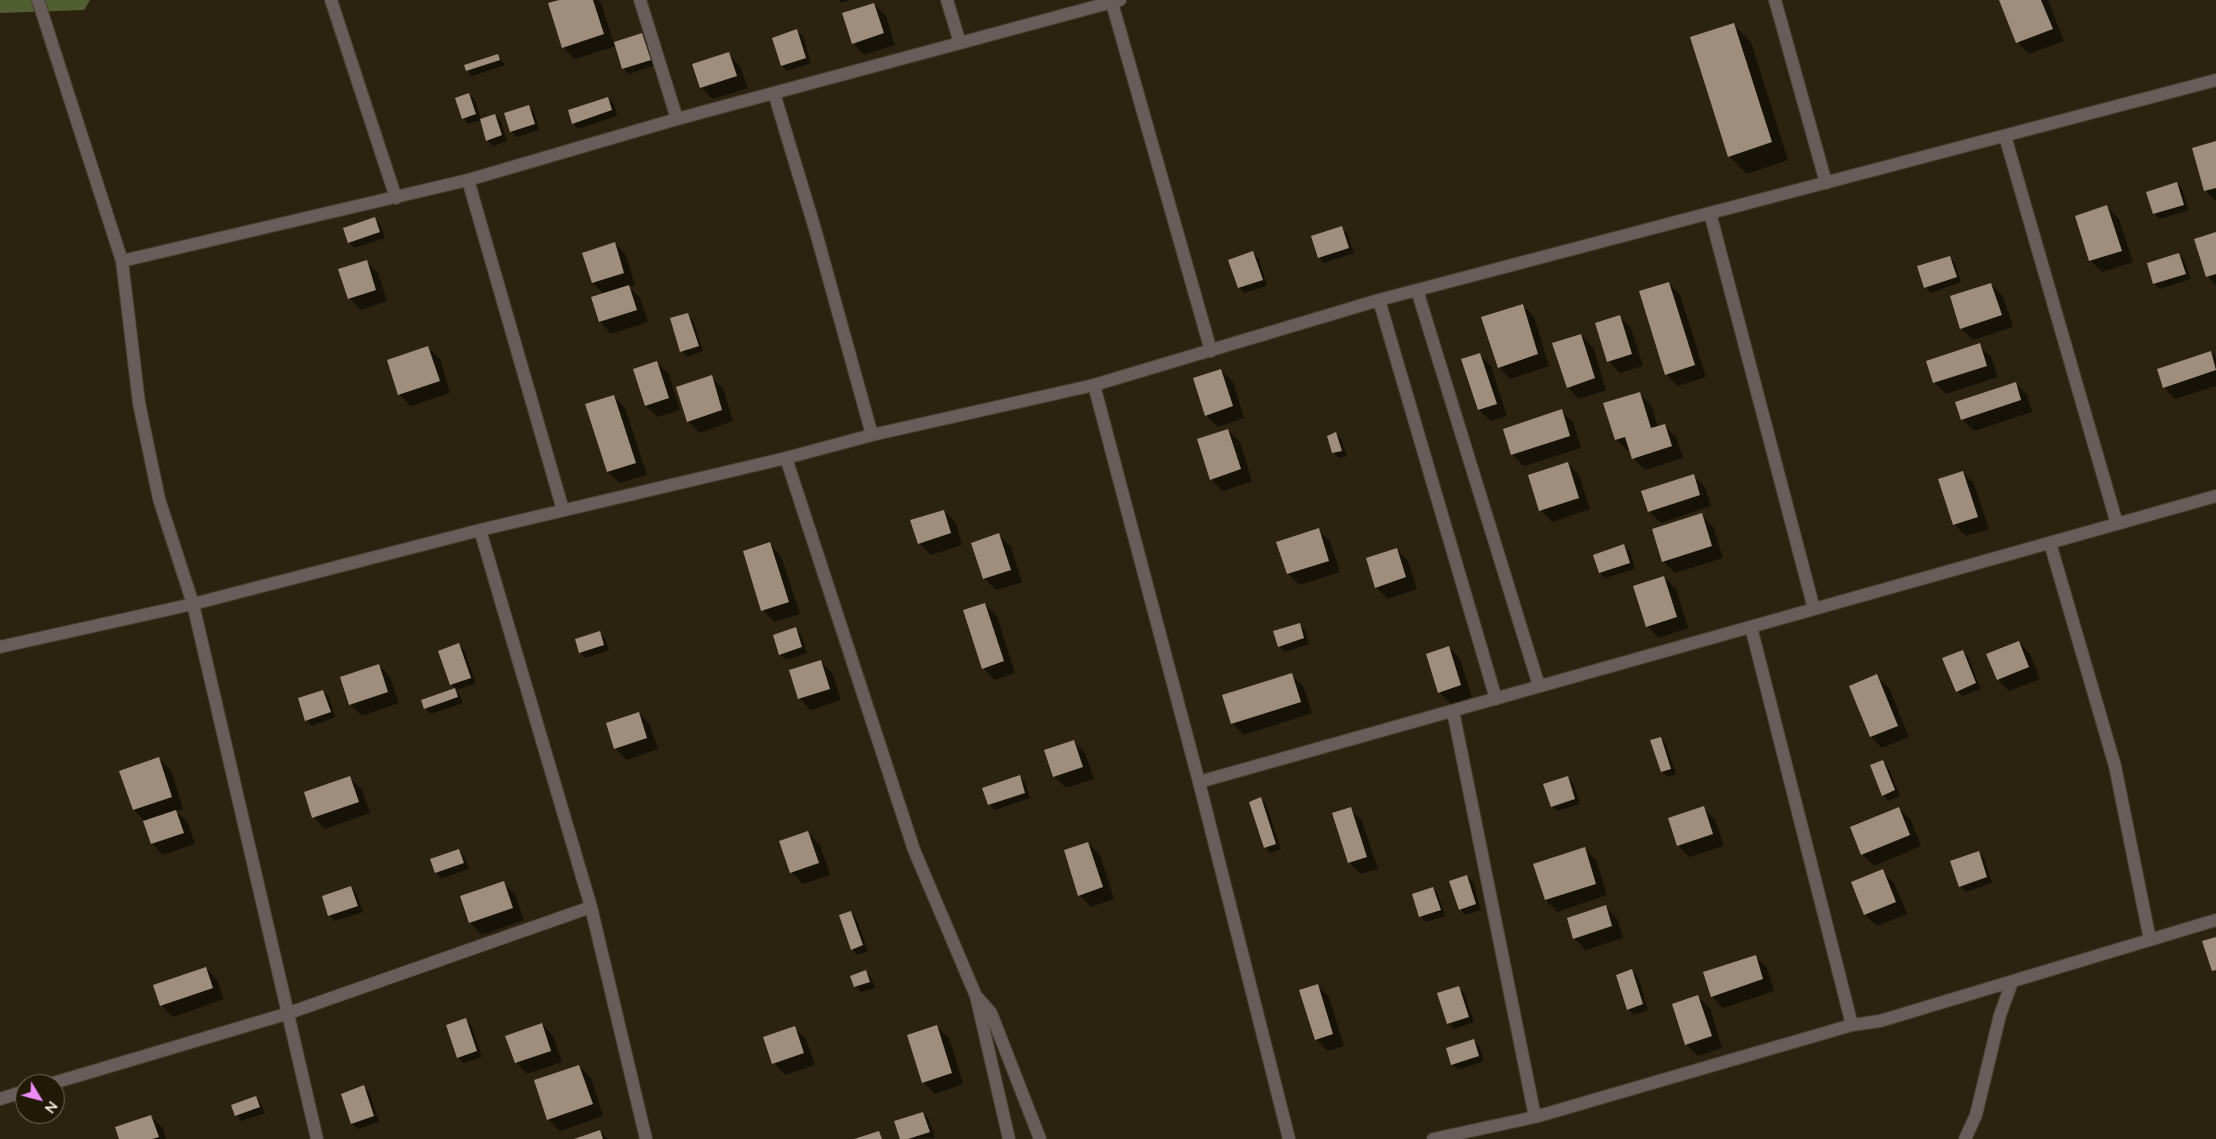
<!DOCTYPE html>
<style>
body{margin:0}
#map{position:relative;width:2216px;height:1139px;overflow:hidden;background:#2c2210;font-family:Lato,sans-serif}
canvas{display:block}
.north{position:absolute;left:15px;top:1074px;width:50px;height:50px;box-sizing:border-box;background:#221806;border:1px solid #786f60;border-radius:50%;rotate:127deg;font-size:14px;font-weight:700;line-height:20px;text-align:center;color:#f9f2e6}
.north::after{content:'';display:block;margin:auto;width:18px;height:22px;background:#ef8bf7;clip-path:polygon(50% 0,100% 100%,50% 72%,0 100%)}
</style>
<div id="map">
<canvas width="2216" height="1139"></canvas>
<div class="north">N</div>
</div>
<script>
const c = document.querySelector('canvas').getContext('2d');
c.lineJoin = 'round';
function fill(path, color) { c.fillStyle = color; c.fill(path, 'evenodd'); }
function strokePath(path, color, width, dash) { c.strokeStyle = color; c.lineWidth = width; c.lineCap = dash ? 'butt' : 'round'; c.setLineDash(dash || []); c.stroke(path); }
fill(new Path2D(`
 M 0,0 L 90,0 L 84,10 L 0,13 Z`), '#515e32');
fill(new Path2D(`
 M 563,0 L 598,0 L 601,3 L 614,44 L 642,35 L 647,40 L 655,65 L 629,74 L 623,68 L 616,46 L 575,59 L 563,47 Z
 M 839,0 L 850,0 L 841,3 Z
 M 2000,0 L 2048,0 L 2064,41 L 2029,54 L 2017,42 Z
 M 874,4 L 886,16 L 895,45 L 864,55 L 853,43 Z
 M 1733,25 L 1751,42 L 1788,160 L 1747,174 L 1729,156 Z
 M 797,31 L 803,36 L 811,63 L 787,71 L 782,66 Z
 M 728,54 L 740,66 L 748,88 L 713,99 L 701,88 L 694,65 Z
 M 498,55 L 505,65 L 472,76 L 467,70 Z
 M 469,94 L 475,100 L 481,120 L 468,124 L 463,118 Z
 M 608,98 L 614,104 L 617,116 L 578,129 L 573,123 Z
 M 528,106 L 534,112 L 539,130 L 517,137 L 511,131 Z
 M 495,116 L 501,121 L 507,141 L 493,146 L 487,140 Z
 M 2216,142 L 2216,201 L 2205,190 Z
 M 2177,183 L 2182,189 L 2189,210 L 2160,219 L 2155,214 L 2148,192 Z
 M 2107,207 L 2119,219 L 2133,262 L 2102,272 L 2090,260 Z
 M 375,219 L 380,224 L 385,238 L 354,248 L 349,242 Z
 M 1341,228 L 1347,233 L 1354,253 L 1324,263 L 1319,257 Z
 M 2216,233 L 2216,285 L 2207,276 Z
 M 615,243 L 626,255 L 635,285 L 629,287 L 640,298 L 648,322 L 611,334 L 600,322 L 592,298 L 604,294 L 593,283 Z
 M 1253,253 L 1259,259 L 1267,286 L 1244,293 L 1239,287 Z
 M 2179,254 L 2184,260 L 2191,279 L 2160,289 L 2155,284 L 2148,264 Z
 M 1950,257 L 1955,263 L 1961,282 L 1931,293 L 1925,287 Z
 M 366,262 L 378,273 L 387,301 L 361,310 L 349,298 Z
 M 1669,283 L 1680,295 L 1706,377 L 1678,386 L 1666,374 Z
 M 1991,284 L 2003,296 L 2013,327 L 1973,340 L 1961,328 Z
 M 1523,305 L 1534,317 L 1549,366 L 1510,379 L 1499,367 Z
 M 687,314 L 693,320 L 703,351 L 687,357 L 682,351 Z
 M 1619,316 L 1631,328 L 1643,366 L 1620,373 L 1609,361 Z
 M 1581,335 L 1593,347 L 1606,390 L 1579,399 L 1568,387 Z
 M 1979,345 L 1991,357 L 1998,377 L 1946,394 L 1934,382 Z
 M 428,348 L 440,359 L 450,393 L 411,406 L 399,394 Z
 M 2211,352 L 2216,357 L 2216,386 L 2175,399 L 2164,387 Z
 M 1479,354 L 1491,366 L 1507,416 L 1491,421 L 1479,410 Z
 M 657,363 L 669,374 L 680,410 L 658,417 L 646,406 L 635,370 Z
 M 1221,370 L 1233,382 L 1244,418 L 1218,427 L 1206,415 Z
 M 711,377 L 723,388 L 733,421 L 700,433 L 688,421 Z
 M 2015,383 L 2027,395 L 2032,412 L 1974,431 L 1962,419 Z
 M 1639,393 L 1651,405 L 1658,427 L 1664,425 L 1676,437 L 1683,458 L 1645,470 L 1633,458 L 1630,450 L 1628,451 L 1616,439 Z
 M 614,396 L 625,408 L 647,475 L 620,483 L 608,472 Z
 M 1561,411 L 1573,422 L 1581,448 L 1524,466 L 1512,454 Z
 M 1228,430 L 1240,442 L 1252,481 L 1223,491 L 1211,479 Z
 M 1336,434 L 1341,439 L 1347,456 L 1339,458 L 1334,453 Z
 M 1568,463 L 1579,475 L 1590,509 L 1552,522 L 1541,510 Z
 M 1963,472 L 1974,484 L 1989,529 L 1966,536 L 1954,524 Z
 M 1693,475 L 1705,487 L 1711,506 L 1661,523 L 1649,511 Z
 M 944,511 L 956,523 L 962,545 L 931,555 L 919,543 Z
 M 1701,515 L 1713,526 L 1723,558 L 1675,573 L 1663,561 Z
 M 1318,530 L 1330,541 L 1340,572 L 1300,585 L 1288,574 Z
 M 999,535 L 1011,547 L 1022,582 L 996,590 L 984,578 Z
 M 769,544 L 781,556 L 800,614 L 774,622 L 763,610 Z
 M 1624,546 L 1630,551 L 1635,569 L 1605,578 L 1600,573 Z
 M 1396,549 L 1408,561 L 1417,589 L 1388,599 L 1376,587 Z
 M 1664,577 L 1676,589 L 1688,628 L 1659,638 L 1647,626 Z
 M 985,604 L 997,616 L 1015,673 L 995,680 L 983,668 Z
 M 1299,624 L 1305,630 L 1309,644 L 1285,652 L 1279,646 Z
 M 796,629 L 801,634 L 807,653 L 786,660 L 780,654 Z
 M 599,633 L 605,638 L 609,650 L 585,658 L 580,652 Z
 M 2019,642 L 2030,654 L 2040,679 L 2009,691 L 1998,680 Z
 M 459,645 L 464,650 L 476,684 L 455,690 L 460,695 L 463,703 L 431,714 L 425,708 L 423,700 L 456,689 L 451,684 Z
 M 1449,647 L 1460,659 L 1472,697 L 1451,704 L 1439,692 Z
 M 1963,651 L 1968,657 L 1981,689 L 1962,696 L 1957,691 Z
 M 820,661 L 832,673 L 841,700 L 811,710 L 799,698 Z
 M 379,665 L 390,677 L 399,703 L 362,716 L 350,704 Z
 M 1291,675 L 1303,686 L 1312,713 L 1244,735 L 1232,723 Z
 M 1877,676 L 1889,688 L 1909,737 L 1882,748 L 1871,737 Z
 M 323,691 L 329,697 L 335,717 L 312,726 L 306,720 Z
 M 639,713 L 650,725 L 658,749 L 627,760 L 615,748 Z
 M 1661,738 L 1666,744 L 1676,774 L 1667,777 L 1662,771 Z
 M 1074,741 L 1085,753 L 1094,779 L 1066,788 L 1054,776 Z
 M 159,759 L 171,770 L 183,809 L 176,811 L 188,823 L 195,844 L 163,855 L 152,843 L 146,822 L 134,810 Z
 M 1882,761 L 1888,767 L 1900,796 L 1888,801 L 1883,795 Z
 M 1020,777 L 1025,782 L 1030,798 L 995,810 L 989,804 Z
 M 1568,777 L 1573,783 L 1580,804 L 1557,811 L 1552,806 Z
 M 350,778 L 362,790 L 370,813 L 325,829 L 313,817 Z
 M 1261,799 L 1266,804 L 1281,849 L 1270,853 L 1265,847 Z
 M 1704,808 L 1715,820 L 1724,846 L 1689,857 L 1678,845 Z
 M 1899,808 L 1911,820 L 1921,846 L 1874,866 L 1862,854 Z
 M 1350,809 L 1362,821 L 1378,869 L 1361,874 L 1349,862 Z
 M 808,833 L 820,845 L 830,875 L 803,884 L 791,872 Z
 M 1088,843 L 1100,855 L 1114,899 L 1091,907 L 1080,895 Z
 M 1584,849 L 1596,860 L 1607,895 L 1557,912 L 1546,900 Z
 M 459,850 L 464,856 L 469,869 L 442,878 L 436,873 L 432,860 Z
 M 1978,852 L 1984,858 L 1992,883 L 1966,892 L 1960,886 Z
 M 1882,871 L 1894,883 L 1907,914 L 1877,926 L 1865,915 L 1852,883 Z
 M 1467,876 L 1473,882 L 1481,910 L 1465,915 L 1460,909 Z
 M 503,883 L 515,895 L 524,920 L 482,935 L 470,923 L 462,897 Z
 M 351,887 L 356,893 L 363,912 L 335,921 L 329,915 Z
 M 1433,888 L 1438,894 L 1445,916 L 1426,922 L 1420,916 Z
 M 1605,907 L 1617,918 L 1623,938 L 1586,950 L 1574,938 Z
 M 851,912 L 856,918 L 868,951 L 857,955 L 852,949 Z
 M 1755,956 L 1767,968 L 1774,991 L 1723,1008 L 1712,996 Z
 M 206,968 L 217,980 L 224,999 L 173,1017 L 161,1005 Z
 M 1632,971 L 1638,976 L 1648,1010 L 1634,1015 L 1628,1009 Z
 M 866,972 L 871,977 L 875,988 L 861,992 L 855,987 L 852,976 Z
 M 1317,985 L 1329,997 L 1344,1046 L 1328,1051 L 1316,1039 Z
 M 1458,987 L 1464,993 L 1474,1022 L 1454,1029 L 1448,1023 Z
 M 1698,997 L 1710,1008 L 1722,1048 L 1698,1056 L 1686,1044 Z
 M 465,1019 L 471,1025 L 482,1057 L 464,1063 L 458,1058 Z
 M 542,1024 L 553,1036 L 562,1062 L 527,1074 L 516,1062 Z
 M 794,1027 L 806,1039 L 815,1065 L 785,1075 L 774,1063 Z
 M 937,1027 L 949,1038 L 963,1084 L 935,1094 L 923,1082 Z
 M 1474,1040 L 1479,1046 L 1484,1061 L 1458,1070 L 1453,1064 Z
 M 579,1066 L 591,1078 L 603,1116 L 560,1131 L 548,1119 Z
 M 363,1087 L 369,1092 L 379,1122 L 358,1129 L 352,1124 Z
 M 256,1098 L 261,1104 L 265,1113 L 241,1121 L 236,1115 Z
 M 923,1113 L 929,1119 L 935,1138 L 901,1139 Z
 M 151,1117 L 163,1128 L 166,1139 L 121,1139 Z
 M 600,1131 L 608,1139 L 577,1139 Z`), '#0007');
fill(new Path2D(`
 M 559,0 L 593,0 L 604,34 L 562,48 L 548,3 Z
 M 1999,0 L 2041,0 L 2053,29 L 2016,43 Z
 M 874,3 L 884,33 L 852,44 L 842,13 Z
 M 1734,23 L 1772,142 L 1728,157 L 1690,37 Z
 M 797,29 L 806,58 L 781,66 L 772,38 Z
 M 642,33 L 651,60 L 622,69 L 614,42 Z
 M 729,52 L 737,76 L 700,88 L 692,64 Z
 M 498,54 L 500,60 L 466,71 L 464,65 Z
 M 469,93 L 476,114 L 462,119 L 455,98 Z
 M 608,97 L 612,110 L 572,124 L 568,110 Z
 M 529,105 L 535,124 L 510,132 L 504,113 Z
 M 495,114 L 502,135 L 486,141 L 480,119 Z
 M 2216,141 L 2216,188 L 2204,191 L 2192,148 Z
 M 2177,182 L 2184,205 L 2153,214 L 2146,192 Z
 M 2107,205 L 2122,251 L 2089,261 L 2075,216 Z
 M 375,217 L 380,232 L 348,243 L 343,228 Z
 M 1342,226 L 1349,248 L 1318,258 L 1311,236 Z
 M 2216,232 L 2216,274 L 2206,277 L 2194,239 Z
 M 615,242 L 624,273 L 592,283 L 582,253 Z
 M 1253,251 L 1263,280 L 1238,288 L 1228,260 Z
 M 2179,253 L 2186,274 L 2153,284 L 2147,263 Z
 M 1950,256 L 1957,277 L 1924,288 L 1917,266 Z
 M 367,260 L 376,290 L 348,299 L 338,269 Z
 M 1669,282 L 1695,365 L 1665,375 L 1639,291 Z
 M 1991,283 L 2002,315 L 1960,329 L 1950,296 Z
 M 629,285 L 637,310 L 599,322 L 591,297 Z
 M 1523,304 L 1538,354 L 1498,368 L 1481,317 Z
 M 688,313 L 699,346 L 680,352 L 670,318 Z
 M 1620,315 L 1632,354 L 1607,362 L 1595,323 Z
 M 1581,334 L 1595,378 L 1567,388 L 1552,343 Z
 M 1980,343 L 1987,366 L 1933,383 L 1926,361 Z
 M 428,346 L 440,381 L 398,395 L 387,360 Z
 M 2211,351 L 2216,370 L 2163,388 L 2157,369 Z
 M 1480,353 L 1497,404 L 1478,410 L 1461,359 Z
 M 657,361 L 669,398 L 645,406 L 633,369 Z
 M 1221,369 L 1233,406 L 1205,416 L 1193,378 Z
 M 712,375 L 722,410 L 687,422 L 676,387 Z
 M 2016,382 L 2021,400 L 1961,420 L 1955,402 Z
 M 1640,392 L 1651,428 L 1665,424 L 1672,446 L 1632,459 L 1625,437 L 1615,440 L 1603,403 Z
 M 614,395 L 636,463 L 607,472 L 585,404 Z
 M 1562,409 L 1570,436 L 1511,455 L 1503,429 Z
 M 1228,429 L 1241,469 L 1210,480 L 1197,439 Z
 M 1336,432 L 1342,451 L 1332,453 L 1327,436 Z
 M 1568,462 L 1579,498 L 1539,511 L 1528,475 Z
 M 1963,471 L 1978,517 L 1953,525 L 1938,479 Z
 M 1694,474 L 1700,495 L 1648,512 L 1641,491 Z
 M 944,510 L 951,533 L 918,544 L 910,520 Z
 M 1702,513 L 1712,546 L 1662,562 L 1652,529 Z
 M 1319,528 L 1329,561 L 1287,574 L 1276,542 Z
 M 999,533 L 1011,570 L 983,579 L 971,543 Z
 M 770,542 L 789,602 L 761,611 L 743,551 Z
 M 1624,544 L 1630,563 L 1599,573 L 1593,555 Z
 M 1397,548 L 1406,577 L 1375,588 L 1366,558 Z
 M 1664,576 L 1677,617 L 1646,627 L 1633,586 Z
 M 985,603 L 1004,661 L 982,669 L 963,610 Z
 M 1300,623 L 1304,638 L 1278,647 L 1273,631 Z
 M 796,627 L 802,647 L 779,655 L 773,635 Z
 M 600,631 L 604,645 L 579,653 L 575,639 Z
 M 2019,641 L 2029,667 L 1997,680 L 1986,654 Z
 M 459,643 L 471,678 L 450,685 L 438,651 Z
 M 1449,646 L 1461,685 L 1438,693 L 1426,654 Z
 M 1963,650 L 1976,683 L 1956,692 L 1942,658 Z
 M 821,660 L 830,689 L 798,699 L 789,670 Z
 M 379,664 L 388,692 L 349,705 L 340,677 Z
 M 1292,673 L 1301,702 L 1231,724 L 1222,695 Z
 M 1877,674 L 1898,726 L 1870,737 L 1849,686 Z
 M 455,688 L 458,697 L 424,709 L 421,700 Z
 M 323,690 L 331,712 L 305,721 L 298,698 Z
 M 639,712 L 647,738 L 614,749 L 606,723 Z
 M 1661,737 L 1671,769 L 1661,772 L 1650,740 Z
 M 1074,740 L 1083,767 L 1053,777 L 1044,750 Z
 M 159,757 L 172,797 L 133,810 L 119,771 Z
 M 1883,760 L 1895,790 L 1882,796 L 1870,765 Z
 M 1020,775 L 1025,793 L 988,805 L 982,788 Z
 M 350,776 L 359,802 L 312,818 L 304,792 Z
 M 1568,776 L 1575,799 L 1551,807 L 1543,784 Z
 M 1261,797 L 1276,844 L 1264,848 L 1249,802 Z
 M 1704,806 L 1713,834 L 1677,846 L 1668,818 Z
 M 1351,807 L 1367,857 L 1348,863 L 1332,813 Z
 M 1899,807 L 1910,835 L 1861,855 L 1850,827 Z
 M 176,810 L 184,833 L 151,844 L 143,821 Z
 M 808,831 L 819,863 L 790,873 L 779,841 Z
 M 1088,842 L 1103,887 L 1078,896 L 1064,850 Z
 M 1585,847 L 1596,884 L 1545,900 L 1533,864 Z
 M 459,849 L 464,863 L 435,873 L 430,859 Z
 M 1979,851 L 1987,877 L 1959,887 L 1950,861 Z
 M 1883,869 L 1896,902 L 1864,915 L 1851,882 Z
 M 1467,875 L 1476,904 L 1459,910 L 1449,881 Z
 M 504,881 L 513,908 L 469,923 L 460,896 Z
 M 351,886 L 358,906 L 328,916 L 322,896 Z
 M 1433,887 L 1441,910 L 1419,917 L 1412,894 Z
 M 1606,905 L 1612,926 L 1573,939 L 1567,918 Z
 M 851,911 L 863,945 L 851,950 L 839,915 Z
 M 2216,937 L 2216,970 L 2212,971 L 2202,941 Z
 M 1756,955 L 1763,979 L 1711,997 L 1703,972 Z
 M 206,967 L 213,988 L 160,1006 L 153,985 Z
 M 1632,969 L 1643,1004 L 1627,1010 L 1616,975 Z
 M 866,970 L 870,982 L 854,987 L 850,976 Z
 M 1318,984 L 1333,1034 L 1315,1040 L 1299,990 Z
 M 1459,986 L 1469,1017 L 1447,1024 L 1437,993 Z
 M 1698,995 L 1712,1036 L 1685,1045 L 1672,1004 Z
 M 466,1018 L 477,1051 L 457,1058 L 446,1025 Z
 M 542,1023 L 551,1051 L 515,1063 L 505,1036 Z
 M 937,1025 L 952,1073 L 922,1083 L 907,1035 Z
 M 795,1026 L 804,1053 L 772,1064 L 763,1037 Z
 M 1474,1039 L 1479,1056 L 1451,1065 L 1446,1048 Z
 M 579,1065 L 593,1104 L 547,1120 L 534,1080 Z
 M 364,1085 L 374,1116 L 351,1124 L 341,1094 Z
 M 256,1096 L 260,1107 L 235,1116 L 231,1105 Z
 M 923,1112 L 930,1132 L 908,1139 L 900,1139 L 894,1121 Z
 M 151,1115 L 159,1137 L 152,1139 L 119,1139 L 115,1127 Z
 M 600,1130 L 603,1139 L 574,1139 Z
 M 879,1131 L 882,1139 L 854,1139 Z`), '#9f8e7b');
const minor = new Path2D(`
 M 38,0 L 122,261 L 139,403 L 159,499 L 193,604 L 317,1139
 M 331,0 L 396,198
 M 640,0 L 677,119
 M 947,0 L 960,43
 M 1775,0 L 1826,183
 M 1112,3 L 1211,351
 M 774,93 L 815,229 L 872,435
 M 2005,136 L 2117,524
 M 468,180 L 563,510
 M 1710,213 L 1814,609
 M 122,261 L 468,180 L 677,119 L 1120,0
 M 1417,290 L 1539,686
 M 1379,300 L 1496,699
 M 1094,385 L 1199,782 L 1289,1139
 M 786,458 L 914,850 L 976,996 L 1009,1139
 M 480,530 L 591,907 L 646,1139
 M 2050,543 L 2115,766 L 2150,940
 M 1751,627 L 1852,1025
 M 0,647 L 193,604 L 480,530 L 786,458 L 872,435 L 1094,385 L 1379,300 L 2216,80
 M 1453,711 L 1535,1117
 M 1199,782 L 2216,496
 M 978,998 L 991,1013 L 1040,1139
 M 50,1084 L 286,1014 L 591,907
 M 0,1099 L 25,1091
 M 1433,1139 L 1535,1117 L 1852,1025 L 1880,1021 L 2216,920
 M 1965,1139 L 1976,1115 L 2000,1015 L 2012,982`);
strokePath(minor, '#493f2e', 14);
strokePath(minor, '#695d5c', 12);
</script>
